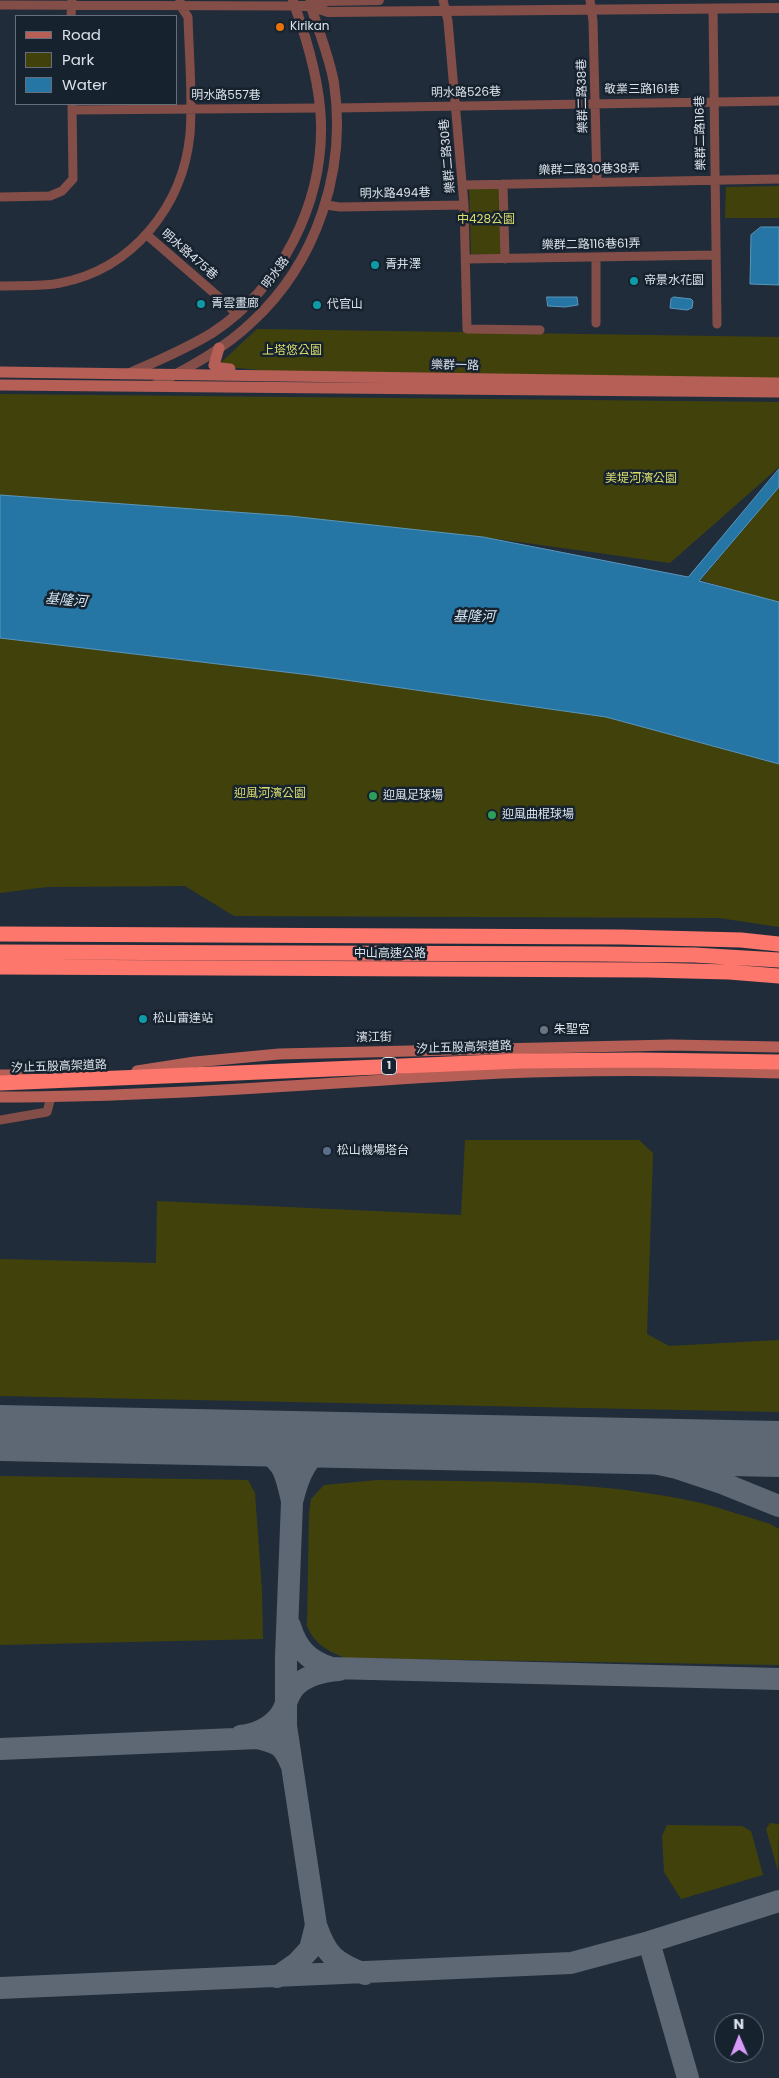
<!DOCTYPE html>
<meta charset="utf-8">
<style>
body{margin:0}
#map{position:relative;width:779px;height:2078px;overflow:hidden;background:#212c3a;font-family:Poppins,sans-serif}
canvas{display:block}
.legend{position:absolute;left:15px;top:15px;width:162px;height:90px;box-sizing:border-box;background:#17222f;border:1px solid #656e7a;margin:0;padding:6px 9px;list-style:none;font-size:15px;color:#dae1ea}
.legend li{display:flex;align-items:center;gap:10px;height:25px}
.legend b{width:25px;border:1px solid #656e7a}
.north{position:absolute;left:714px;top:2013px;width:50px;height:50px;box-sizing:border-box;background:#17222f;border:1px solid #656e7a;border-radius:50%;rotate:359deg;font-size:14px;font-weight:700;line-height:20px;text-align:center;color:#dae1ea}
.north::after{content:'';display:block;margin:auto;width:18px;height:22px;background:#d89af8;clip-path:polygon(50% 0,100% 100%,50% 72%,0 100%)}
</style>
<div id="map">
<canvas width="779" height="2078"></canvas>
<ul class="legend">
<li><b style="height:6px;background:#b55f57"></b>Road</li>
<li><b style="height:14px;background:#41420b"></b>Park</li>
<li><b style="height:14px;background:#2576a5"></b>Water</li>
</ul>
<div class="north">N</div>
</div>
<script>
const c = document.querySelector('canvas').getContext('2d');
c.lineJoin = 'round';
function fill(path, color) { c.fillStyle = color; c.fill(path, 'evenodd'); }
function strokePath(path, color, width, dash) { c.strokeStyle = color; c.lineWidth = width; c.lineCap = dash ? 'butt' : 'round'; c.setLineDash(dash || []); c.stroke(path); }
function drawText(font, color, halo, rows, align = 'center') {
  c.font = font + ' Poppins,"Noto Sans TC",sans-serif'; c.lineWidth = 5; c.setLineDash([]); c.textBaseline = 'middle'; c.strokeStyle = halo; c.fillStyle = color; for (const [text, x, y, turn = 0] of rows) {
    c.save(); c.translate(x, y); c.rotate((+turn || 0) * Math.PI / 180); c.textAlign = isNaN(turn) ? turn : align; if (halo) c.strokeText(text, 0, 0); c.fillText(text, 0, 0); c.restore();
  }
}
fill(new Path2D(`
 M 501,186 L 503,254 L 471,254 L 469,187 Z
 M 779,186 L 779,218 L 725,218 L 726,187 Z
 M 257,329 L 779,337 L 779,380 L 281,372 L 217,366 Z
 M 0,394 L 779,402 L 779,467 L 670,563 L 483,537 L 0,497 Z
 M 779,487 L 779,604 L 701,580 Z
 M 0,638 L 310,675 L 606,717 L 779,764 L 779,927 L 719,918 L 234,916 L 185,886 L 47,887 L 0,893 Z
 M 465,1140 L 639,1140 L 653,1153 L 647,1334 L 669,1346 L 779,1340 L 779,1412 L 0,1396 L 0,1259 L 156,1263 L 157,1201 L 461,1215 Z
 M 0,1476 L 248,1480 L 255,1493 L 262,1591 L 263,1639 L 0,1645 Z
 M 378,1480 C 485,1482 596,1479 701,1503 C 724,1509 747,1517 770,1524 L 779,1529 L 779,1665 L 345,1658 C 326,1650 315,1644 307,1626 L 309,1513 L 311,1499 L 324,1485 Z
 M 770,1823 L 779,1824 L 778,1871 L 766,1829 Z
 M 667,1825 L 742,1826 L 751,1831 L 763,1875 L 681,1899 L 664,1872 L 662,1836 Z`), '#41420b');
const water = new Path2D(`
 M 761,227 L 779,227 L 779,285 L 750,284 L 751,235 Z
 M 547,297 L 577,297 L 578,305 L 565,307 L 548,306 Z
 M 674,297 L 691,299 L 693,301 L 692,308 L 687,310 L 670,308 L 671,299 Z
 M 779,469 L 779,487 L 699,581 L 779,602 L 779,764 L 606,717 L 310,675 L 0,638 L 0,495 L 290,516 L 483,537 L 688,577 Z`);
fill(water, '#2576a5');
strokePath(water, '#5b96ba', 1);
strokePath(new Path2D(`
 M 0,1434 L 255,1445 C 284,1461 285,1470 292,1501
 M 290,1626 C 297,1649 308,1660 331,1668 L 779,1679
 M 241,1736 C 256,1734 272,1727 281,1714 C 286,1706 287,1697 293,1689 C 303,1676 323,1671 339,1670
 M 0,1749 L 258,1738 C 278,1743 283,1745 291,1764
 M 649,1942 L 688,2078
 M 365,1974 C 335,1963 326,1955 316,1925 L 286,1726 L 286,1657 L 292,1502 C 297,1481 303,1463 320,1449 L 541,1444 L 632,1458 L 677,1468 L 722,1483 L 779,1506
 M 277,1977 L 297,1963 L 310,1949 L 316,1925
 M 0,1988 L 571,1963 L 649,1942 L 779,1901`), '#5e6874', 22);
strokePath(new Path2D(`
 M 0,1433 L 779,1449`), '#5e6874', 56);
strokePath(new Path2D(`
 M 443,0 L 448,21 L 464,205 L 467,329 L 540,330
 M 590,0 L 593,21 L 597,182
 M 0,5 L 295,6
 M 713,10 L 717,324
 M 71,16 L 72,0
 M 337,108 L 779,101
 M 73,110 L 320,108
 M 503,184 L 505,259
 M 463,185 L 779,179
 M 0,197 L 50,196 L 62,191 L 73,179 L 72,104
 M 326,205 L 340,207 L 464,205
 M 147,235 L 229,306 L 236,314
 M 466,259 L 716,255
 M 0,286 C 20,285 40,287 60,283 C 133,269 183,206 190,134 C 193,96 189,55 188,17 L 180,5 L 180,0
 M 596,323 L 596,257
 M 0,1120 L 47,1112 L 51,1097`), '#844e48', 9);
strokePath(new Path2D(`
 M 295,6 L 310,6 L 328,12 L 779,8
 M 310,6 L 324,1 L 379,0
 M 130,373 C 157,361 186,349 212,333 C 281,288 323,204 321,123 C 320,82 307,39 293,1
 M 153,386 C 187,369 224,349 252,322 C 317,262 347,170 334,83 C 329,55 318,30 310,3`), '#844e48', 10);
strokePath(new Path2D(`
 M 219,348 L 214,365 L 220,368 L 230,369
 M 0,372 L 779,383
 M 0,385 L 779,392
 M 137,1071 L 195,1062 L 279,1054 L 671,1045 L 779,1047
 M 0,1075 L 31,1075
 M 0,1097 C 167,1097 334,1082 501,1073 C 593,1069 687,1070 779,1073`), '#b55f57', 11);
strokePath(new Path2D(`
 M 0,934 L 622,937 L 741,940 L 779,944
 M 0,952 L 599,954 L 694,955 L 779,960
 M 0,967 L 647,970 L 729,972 L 779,976
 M 0,1083 L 520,1061 L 639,1060 L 779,1062`), '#fd776c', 15);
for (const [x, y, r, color] of [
 [280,27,5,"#e8710a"],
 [375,265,5,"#0f9aa8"],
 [634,281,5,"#0f9aa8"],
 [201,304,5,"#0f9aa8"],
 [317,305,5,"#0f9aa8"],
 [373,796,5,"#2e9e5b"],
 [492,815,5,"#2e9e5b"],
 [143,1019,5,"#0f9aa8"],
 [544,1030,5,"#6b7280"],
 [327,1151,5,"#5c6f8a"]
]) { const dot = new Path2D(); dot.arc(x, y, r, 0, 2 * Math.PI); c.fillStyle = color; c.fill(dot); strokePath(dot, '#17222f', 2); }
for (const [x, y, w] of [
 [389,1066,15]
]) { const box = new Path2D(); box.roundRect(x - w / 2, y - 8.5, w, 17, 4); c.fillStyle = '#17222f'; c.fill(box); strokePath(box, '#dae1ea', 1); }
drawText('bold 11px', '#dae1ea', null, [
 ["1",389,1066]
]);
drawText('12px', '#dae1ea', '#17222f', [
 ["Kirikan",290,27],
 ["青井澤",385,265],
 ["帝景水花園",644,281],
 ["青雲畫廊",211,304],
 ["代官山",327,305],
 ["迎風足球場",383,796],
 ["迎風曲棍球場",502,815],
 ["松山雷達站",153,1019],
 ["朱聖宮",554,1030],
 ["松山機場塔台",337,1151]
], 'left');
drawText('12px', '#dae1ea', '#17222f', [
 ["敬業三路161巷",642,90],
 ["明水路526巷",466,93,-1],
 ["明水路557巷",226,96],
 ["樂群二路38巷",583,96,-91],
 ["樂群二路116巷",701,133,-91],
 ["樂群二路30巷",448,156,-95],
 ["樂群二路30巷38弄",589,170,-1],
 ["明水路494巷",395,194,-1],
 ["樂群二路116巷61弄",591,245,-1],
 ["明水路475巷",189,255,41],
 ["明水路",276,273,-54],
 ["樂群一路",455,366,1],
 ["中山高速公路",390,954],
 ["濱江街",374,1038,-1],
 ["汐止五股高架道路",464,1048,-2],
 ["汐止五股高架道路",59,1067,-2]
]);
drawText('12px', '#d9dd6d', '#17222f', [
 ["中428公園",486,220],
 ["上塔悠公園",292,351],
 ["美堤河濱公園",641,479],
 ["迎風河濱公園",270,794]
]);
drawText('italic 14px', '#d1e4f1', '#17222f', [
 ["基隆河",66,601,5],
 ["基隆河",474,617]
]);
</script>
